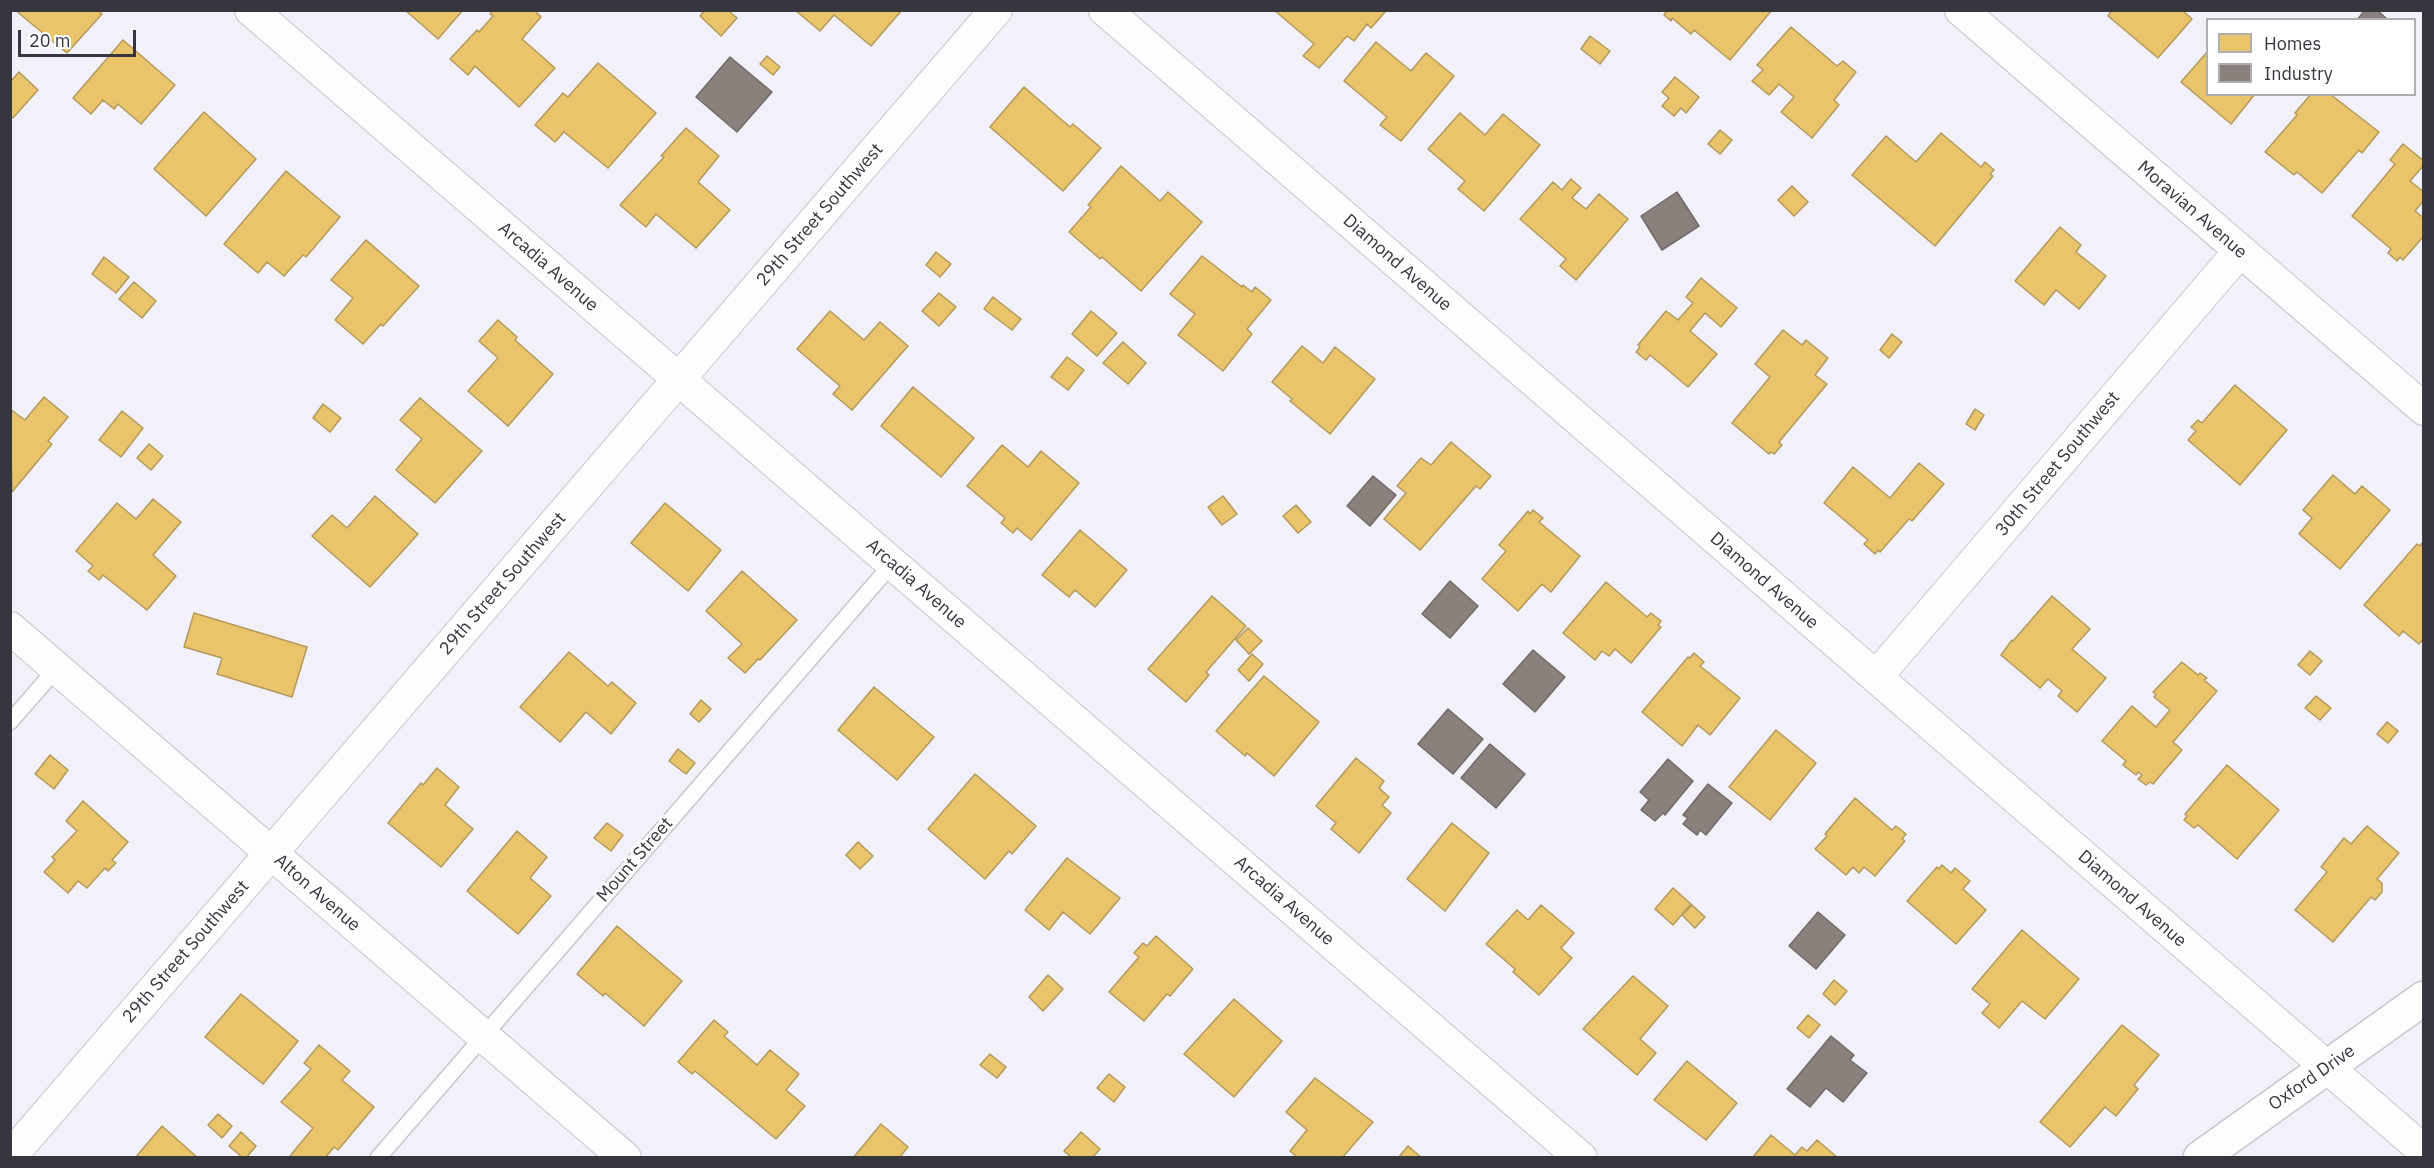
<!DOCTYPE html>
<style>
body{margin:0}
#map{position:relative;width:2434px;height:1168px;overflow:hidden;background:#f2f1fa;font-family:"IBM Plex Sans",sans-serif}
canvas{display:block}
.frame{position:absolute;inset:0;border:12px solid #37363e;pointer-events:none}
.legend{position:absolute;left:2206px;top:18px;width:210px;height:78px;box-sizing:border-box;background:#fff;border:2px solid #afafb2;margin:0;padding:8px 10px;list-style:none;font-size:18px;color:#37363e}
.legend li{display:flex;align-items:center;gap:12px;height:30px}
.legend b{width:30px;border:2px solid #afafb2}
.scale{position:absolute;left:18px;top:30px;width:118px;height:27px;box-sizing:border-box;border:3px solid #37363e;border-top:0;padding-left:8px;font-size:18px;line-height:21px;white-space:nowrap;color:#37363e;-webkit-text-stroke:4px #fff;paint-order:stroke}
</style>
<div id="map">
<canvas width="2434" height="1168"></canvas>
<div class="frame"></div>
<ul class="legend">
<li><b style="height:16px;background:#e9c46a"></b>Homes</li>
<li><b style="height:16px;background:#8a817c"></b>Industry</li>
</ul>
<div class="scale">20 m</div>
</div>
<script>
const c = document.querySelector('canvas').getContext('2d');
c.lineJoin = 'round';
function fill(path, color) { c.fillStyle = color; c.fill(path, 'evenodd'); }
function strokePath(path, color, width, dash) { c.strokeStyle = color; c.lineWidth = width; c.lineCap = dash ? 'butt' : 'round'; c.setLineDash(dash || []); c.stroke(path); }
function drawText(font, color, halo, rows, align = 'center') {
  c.font = font + ' "IBM Plex Sans",sans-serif'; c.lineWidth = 6; c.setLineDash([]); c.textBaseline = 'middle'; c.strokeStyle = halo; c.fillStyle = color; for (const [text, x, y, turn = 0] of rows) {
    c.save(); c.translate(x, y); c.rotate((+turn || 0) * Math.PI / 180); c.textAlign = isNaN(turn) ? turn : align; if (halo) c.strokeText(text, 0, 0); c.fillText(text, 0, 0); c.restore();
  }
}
const homes = new Path2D(`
 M 15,10 L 97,10 L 102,14 L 67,53 Z
 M 405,10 L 463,10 L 438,39 Z
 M 493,10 L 534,10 L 541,17 L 522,39 L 555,68 L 519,107 L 475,66 L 468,75 L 450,59 L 477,30 L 479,32 L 493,16 L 490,14 Z
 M 705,10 L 728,10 L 737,18 L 721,36 L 700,16 Z
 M 795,10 L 902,10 L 871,46 L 834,15 L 820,31 Z
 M 1274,10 L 1385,10 L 1386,11 L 1371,28 L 1367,24 L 1354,41 L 1347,36 L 1319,68 L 1303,56 L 1314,44 Z
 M 1772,10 L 1730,60 L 1694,30 L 1691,34 L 1672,18 L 1671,21 L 1664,15 L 1666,12 L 1665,10 Z
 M 2112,10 L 2182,10 L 2192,19 L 2158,58 L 2108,16 Z
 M 1791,27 L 1837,66 L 1843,61 L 1856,72 L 1834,100 L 1839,105 L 1812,138 L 1781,112 L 1794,97 L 1779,84 L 1769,95 L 1752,81 L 1763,70 L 1757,65 Z
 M 1590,36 L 1610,51 L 1600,64 L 1581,49 Z
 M 123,40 L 175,85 L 141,124 L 118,104 L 114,109 L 103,100 L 91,114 L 73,98 Z
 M 1376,42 L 1411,71 L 1426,53 L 1454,76 L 1401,141 L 1380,125 L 1387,117 L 1344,81 Z
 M 2208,51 L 2208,94 L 2255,94 L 2231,124 L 2181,82 Z
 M 767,56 L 780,67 L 773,75 L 760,64 Z
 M 598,63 L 656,113 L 608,168 L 564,132 L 555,142 L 535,125 L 563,93 L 568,97 Z
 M 19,72 L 38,90 L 13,118 L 10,116 L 10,82 Z
 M 1675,77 L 1699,97 L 1686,113 L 1681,108 L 1674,116 L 1662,106 L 1669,98 L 1662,92 Z
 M 1024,87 L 1070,127 L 1073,124 L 1101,148 L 1063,191 L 990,127 Z
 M 2311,94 L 2330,94 L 2379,132 L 2362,153 L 2359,150 L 2322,193 L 2297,172 L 2294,175 L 2265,152 L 2297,115 L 2295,113 Z
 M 204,112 L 256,159 L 206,216 L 154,169 Z
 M 1460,113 L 1485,135 L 1503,114 L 1540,145 L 1484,211 L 1458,189 L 1465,181 L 1428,149 Z
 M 686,128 L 719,156 L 698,182 L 730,210 L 696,248 L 656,214 L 646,227 L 620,205 L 664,157 L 661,156 Z
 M 1720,130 L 1732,140 L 1720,154 L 1708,144 Z
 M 1941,133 L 1981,167 L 1985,162 L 1994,170 L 1990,174 L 1993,176 L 1935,246 L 1852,175 L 1886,136 L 1916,162 Z
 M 2403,144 L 2424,161 L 2424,165 L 2410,181 L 2424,192 L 2424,200 L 2415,211 L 2424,218 L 2424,236 L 2403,260 L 2400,257 L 2397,261 L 2388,253 L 2391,249 L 2352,216 L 2395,164 L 2390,160 Z
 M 1121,166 L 1160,201 L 1168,192 L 1202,222 L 1141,291 L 1102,257 L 1100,259 L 1069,232 L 1091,207 L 1088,205 Z
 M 286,171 L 340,217 L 306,257 L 303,255 L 284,276 L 267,262 L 258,273 L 224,244 Z
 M 1571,179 L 1581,188 L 1572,198 L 1586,209 L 1599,194 L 1628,219 L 1576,280 L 1560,266 L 1566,259 L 1520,219 L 1553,182 L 1562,190 Z
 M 1792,186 L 1808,202 L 1794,216 L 1778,200 Z
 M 2060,227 L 2081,245 L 2076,252 L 2106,276 L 2079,309 L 2056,290 L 2044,305 L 2015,281 Z
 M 366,240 L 419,286 L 383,326 L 381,324 L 363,344 L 335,320 L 353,298 L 331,280 Z
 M 936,252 L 951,264 L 940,277 L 926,265 Z
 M 1202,256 L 1242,287 L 1243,285 L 1252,292 L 1255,287 L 1271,300 L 1247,329 L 1252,334 L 1223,371 L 1178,335 L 1195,314 L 1170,294 Z
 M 104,257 L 129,277 L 116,293 L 92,274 Z
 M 1701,278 L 1737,308 L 1721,327 L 1705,313 L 1690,331 L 1717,354 L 1688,387 L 1650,355 L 1646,360 L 1636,352 L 1640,347 L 1638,345 L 1666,311 L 1678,320 L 1693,303 L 1686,297 Z
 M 134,282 L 156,301 L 142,318 L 119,299 Z
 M 939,293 L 956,307 L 939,326 L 922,311 Z
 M 993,297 L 1021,319 L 1012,330 L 984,309 Z
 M 830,311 L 864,340 L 880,322 L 908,346 L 852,410 L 833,394 L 840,386 L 797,349 Z
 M 1091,311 L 1117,333 L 1097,356 L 1072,334 Z
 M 498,320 L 517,337 L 515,340 L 553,374 L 508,426 L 468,391 L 498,358 L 479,341 Z
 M 1783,330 L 1802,345 L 1806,340 L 1828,358 L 1815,375 L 1827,384 L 1779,442 L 1782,445 L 1774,454 L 1771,452 L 1769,454 L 1732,423 L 1770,377 L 1755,364 Z
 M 1892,334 L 1902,342 L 1889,358 L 1880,350 Z
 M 1123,342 L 1146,363 L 1128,384 L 1103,363 Z
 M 1302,346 L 1323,363 L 1335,347 L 1375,379 L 1330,434 L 1290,401 L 1292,399 L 1272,382 Z
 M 1067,357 L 1084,370 L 1068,390 L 1051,377 Z
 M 2235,385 L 2287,430 L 2240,485 L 2188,440 L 2196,431 L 2191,427 L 2198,420 L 2202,423 Z
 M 913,387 L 974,438 L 941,477 L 881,426 Z
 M 44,397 L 68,417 L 48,441 L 52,444 L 12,492 L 10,409 L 25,420 Z
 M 420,398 L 482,451 L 435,503 L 396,470 L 422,439 L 400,420 Z
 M 323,404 L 341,418 L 330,432 L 313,418 Z
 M 1975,409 L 1984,415 L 1975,430 L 1966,424 Z
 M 122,411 L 143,428 L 121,457 L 99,440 Z
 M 1451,442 L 1491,476 L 1480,489 L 1476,486 L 1420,550 L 1384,519 L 1406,493 L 1397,486 L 1421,458 L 1431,465 Z
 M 149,444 L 163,456 L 151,470 L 137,458 Z
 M 1002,445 L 1028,467 L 1041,451 L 1079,483 L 1031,540 L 1017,528 L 1013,533 L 1001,523 L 1005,518 L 967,486 Z
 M 1919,463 L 1944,484 L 1912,521 L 1909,519 L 1880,552 L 1878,550 L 1875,554 L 1864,544 L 1868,540 L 1824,503 L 1853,467 L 1890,498 Z
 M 2333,475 L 2355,494 L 2362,486 L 2390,510 L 2340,569 L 2299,534 L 2312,518 L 2303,510 Z
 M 375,496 L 418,534 L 370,587 L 312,536 L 332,515 L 347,528 Z
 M 1223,496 L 1237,514 L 1222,525 L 1208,507 Z
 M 153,499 L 181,522 L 153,555 L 176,576 L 147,610 L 103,575 L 99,580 L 88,571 L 93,566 L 76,551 L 117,503 L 136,519 Z
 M 665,503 L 721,550 L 688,591 L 631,543 Z
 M 1296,505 L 1311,522 L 1298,533 L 1283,516 Z
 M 1533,510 L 1543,518 L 1539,522 L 1580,556 L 1551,592 L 1542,584 L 1518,611 L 1482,579 L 1506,551 L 1499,545 L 1528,511 L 1530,514 Z
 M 1080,530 L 1127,570 L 1095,607 L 1075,590 L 1069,597 L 1042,575 Z
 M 2423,542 L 2424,638 L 2419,644 L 2403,631 L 2399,636 L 2364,605 L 2417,544 L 2420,546 Z
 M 742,571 L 797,620 L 760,660 L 758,659 L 745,673 L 728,658 L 742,644 L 706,611 Z
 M 1606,582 L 1647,617 L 1651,613 L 1661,621 L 1658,625 L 1661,627 L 1631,663 L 1615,649 L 1609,656 L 1602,651 L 1595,660 L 1563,633 Z
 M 1212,596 L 1246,626 L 1206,672 L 1209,675 L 1186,702 L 1148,669 Z
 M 2052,596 L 2090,629 L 2072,649 L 2106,678 L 2077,712 L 2058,696 L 2062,691 L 2048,679 L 2040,688 L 2001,655 L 2012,640 L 2013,641 Z
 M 194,613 L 307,647 L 292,697 L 217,674 L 222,658 L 184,647 Z
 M 1248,628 L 1262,641 L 1249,654 L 1236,640 Z
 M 2310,651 L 2322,661 L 2310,675 L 2298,665 Z
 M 569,652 L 608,686 L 612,682 L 636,703 L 611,734 L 586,712 L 560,742 L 520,707 Z
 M 1694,653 L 1704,662 L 1700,666 L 1740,698 L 1710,735 L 1698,725 L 1682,746 L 1642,712 L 1688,657 L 1690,658 Z
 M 1252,654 L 1263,664 L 1249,681 L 1238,670 Z
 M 2182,662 L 2198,675 L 2200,673 L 2207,678 L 2204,680 L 2217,691 L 2173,742 L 2182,750 L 2153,784 L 2150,782 L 2146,785 L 2138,779 L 2142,775 L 2138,772 L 2136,775 L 2123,765 L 2126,761 L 2102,741 L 2132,706 L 2156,727 L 2170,710 L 2154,697 L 2156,694 L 2153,692 Z
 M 1264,676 L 1319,722 L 1274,776 L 1247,753 L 1245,756 L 1216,731 Z
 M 874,687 L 934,737 L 897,780 L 838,730 Z
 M 2316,696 L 2331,708 L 2320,720 L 2305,708 Z
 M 701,700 L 711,709 L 699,722 L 690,714 Z
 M 2387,722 L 2398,731 L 2388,743 L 2377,734 Z
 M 1776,730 L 1816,763 L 1770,820 L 1729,787 Z
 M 678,749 L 695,763 L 686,774 L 669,761 Z
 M 50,755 L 68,770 L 54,789 L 35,774 Z
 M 1356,758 L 1384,781 L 1379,788 L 1389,797 L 1382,805 L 1391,813 L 1359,853 L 1331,829 L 1336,823 L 1316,806 Z
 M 2227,765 L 2279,810 L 2237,859 L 2198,825 L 2194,828 L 2184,820 L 2187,816 L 2185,814 Z
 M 437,768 L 459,787 L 445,805 L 473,829 L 441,867 L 388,823 L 421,783 L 423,785 Z
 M 975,774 L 1036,826 L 1012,854 L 1009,851 L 985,879 L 928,829 Z
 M 1855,798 L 1892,830 L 1896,826 L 1906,834 L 1902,839 L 1905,841 L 1875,876 L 1864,867 L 1859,873 L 1853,867 L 1846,875 L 1815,849 L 1827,836 L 1825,834 Z
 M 83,801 L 128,842 L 112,860 L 116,863 L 108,871 L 105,868 L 87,888 L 78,881 L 68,893 L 44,872 L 55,860 L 52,857 L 77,831 L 66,821 Z
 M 607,823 L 623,835 L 611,851 L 594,838 Z
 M 1452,823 L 1489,853 L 1445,911 L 1407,879 Z
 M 2367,826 L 2399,853 L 2377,879 L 2382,883 L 2382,892 L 2375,900 L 2371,897 L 2333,942 L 2295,910 L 2327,872 L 2321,867 L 2344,838 L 2351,844 Z
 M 517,831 L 547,857 L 530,878 L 551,896 L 518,934 L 467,891 Z
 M 858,842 L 873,856 L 860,869 L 846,855 Z
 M 1067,858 L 1120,898 L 1090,934 L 1063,912 L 1049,930 L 1025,910 Z
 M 1942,865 L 1951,873 L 1955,868 L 1970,881 L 1963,889 L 1986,910 L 1956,944 L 1907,901 L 1937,867 L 1939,869 Z
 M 1673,888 L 1691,904 L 1673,925 L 1655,909 Z
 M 1541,905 L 1574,933 L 1561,948 L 1572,958 L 1539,995 L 1513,972 L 1515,969 L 1486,944 L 1517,910 L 1528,920 Z
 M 1692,905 L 1705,917 L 1695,928 L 1682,915 Z
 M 617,926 L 682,981 L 644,1026 L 605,993 L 603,996 L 577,974 Z
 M 2022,930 L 2079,979 L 2045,1019 L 2022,1001 L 1999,1028 L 1982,1013 L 1990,1004 L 1972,989 Z
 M 1156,936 L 1193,969 L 1170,996 L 1167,994 L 1144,1021 L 1109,992 L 1139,957 L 1134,953 L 1143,943 L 1147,946 Z
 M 1048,975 L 1063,989 L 1043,1011 L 1029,997 Z
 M 1633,976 L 1668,1006 L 1640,1039 L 1656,1053 L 1637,1075 L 1583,1029 Z
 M 1834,980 L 1847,991 L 1835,1005 L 1823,994 Z
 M 241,994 L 298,1041 L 263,1084 L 205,1037 Z
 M 1234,999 L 1282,1041 L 1234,1097 L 1184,1054 Z
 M 1808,1015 L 1820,1025 L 1809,1038 L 1797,1028 Z
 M 714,1020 L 728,1032 L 724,1036 L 757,1065 L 770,1050 L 799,1074 L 786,1090 L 805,1106 L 776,1139 L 695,1071 L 692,1074 L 678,1062 Z
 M 2122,1025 L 2159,1055 L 2134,1085 L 2138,1089 L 2116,1116 L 2105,1107 L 2070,1147 L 2040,1122 Z
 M 319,1045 L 350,1071 L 342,1080 L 374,1107 L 338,1150 L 334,1147 L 325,1158 L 292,1158 L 290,1156 L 313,1128 L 281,1102 L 311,1069 L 304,1063 Z
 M 990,1054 L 1006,1067 L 997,1078 L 980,1065 Z
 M 1687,1061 L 1737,1103 L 1706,1140 L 1654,1100 Z
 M 1109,1074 L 1125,1087 L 1114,1102 L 1097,1088 Z
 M 1315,1078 L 1373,1122 L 1342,1158 L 1298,1158 L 1290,1151 L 1307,1130 L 1286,1112 Z
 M 218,1114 L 232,1126 L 222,1138 L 208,1125 Z
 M 881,1124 L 908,1147 L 899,1158 L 853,1158 Z
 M 162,1126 L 198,1158 L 135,1158 Z
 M 241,1132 L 256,1146 L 246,1158 L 243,1158 L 229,1146 Z
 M 1081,1132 L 1100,1149 L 1092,1158 L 1072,1158 L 1064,1151 Z
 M 1771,1135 L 1795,1155 L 1802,1147 L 1807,1151 L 1817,1140 L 1838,1158 L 1752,1158 Z
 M 1408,1146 L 1422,1158 L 1398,1158 Z`);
fill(homes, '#e9c46a');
strokePath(homes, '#b4995d', 1.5);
const industry = new Path2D(`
 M 2365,10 L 2377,10 L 2388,20 L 2357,20 Z
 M 730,57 L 772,92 L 737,132 L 696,97 Z
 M 1677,192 L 1699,226 L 1662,250 L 1641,216 Z
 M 1373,476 L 1396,495 L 1370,526 L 1347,506 Z
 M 1450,581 L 1478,606 L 1450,638 L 1422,614 Z
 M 1533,650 L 1565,677 L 1535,712 L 1503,684 Z
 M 1448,709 L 1483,739 L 1453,774 L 1418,744 Z
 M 1490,744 L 1525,774 L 1496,808 L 1461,778 Z
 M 1668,759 L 1693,781 L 1665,815 L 1663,813 L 1655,821 L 1641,810 L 1649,800 L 1640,792 Z
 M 1708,784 L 1732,803 L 1706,835 L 1700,830 L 1697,835 L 1683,824 L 1688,818 L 1683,815 Z
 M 1818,912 L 1845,935 L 1816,969 L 1789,946 Z
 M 1831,1036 L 1854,1055 L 1850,1060 L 1867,1073 L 1843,1102 L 1826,1088 L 1810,1107 L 1787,1089 Z`);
fill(industry, '#8a817c');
strokePath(industry, '#716a69', 1.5);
const service = new Path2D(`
 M 10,722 L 57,668
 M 378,1158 L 892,564`);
const minor = new Path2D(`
 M 251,10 L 1581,1158
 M 1105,10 L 2424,1151
 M 1961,10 L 2424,409
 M 10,628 L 625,1158
 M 1876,677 L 2240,251
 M 10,1157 L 996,10`);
const secondary = new Path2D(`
 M 2200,1158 L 2424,998`);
strokePath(service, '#c7c6cd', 18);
strokePath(minor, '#c7c6cd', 34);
strokePath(secondary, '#c7c6cd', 36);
strokePath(service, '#fdfdfe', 15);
strokePath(minor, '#fdfdfe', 32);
strokePath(secondary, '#fdfdfe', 33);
drawText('18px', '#37363e', '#fff', [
 ["Moravian Avenue",2192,210,41],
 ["29th Street Southwest",820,215,-49],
 ["Diamond Avenue",1397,263,41],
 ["Arcadia Avenue",548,267,41],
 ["30th Street Southwest",2058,464,-50],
 ["Diamond Avenue",1764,581,41],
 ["29th Street Southwest",503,584,-49],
 ["Arcadia Avenue",916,584,41],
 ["Mount Street",635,860,-49],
 ["Alton Avenue",317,893,41],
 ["Diamond Avenue",2132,899,41],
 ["Arcadia Avenue",1284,901,41],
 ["29th Street Southwest",186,952,-49],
 ["Oxford Drive",2312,1078,-35]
]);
</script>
